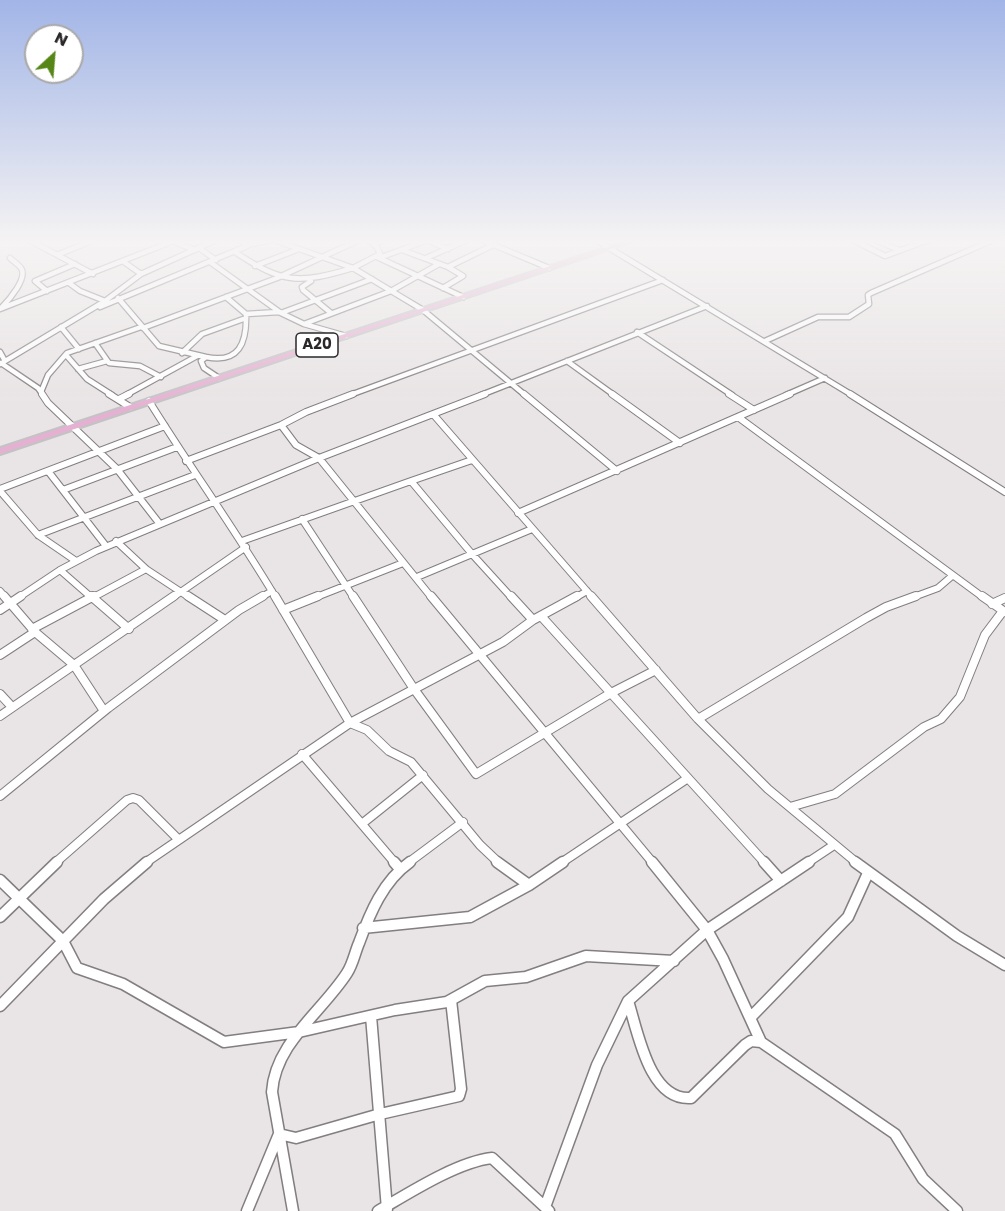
<!DOCTYPE html>
<style>
body{margin:0}
#map{position:relative;width:1005px;height:1211px;overflow:hidden;background:#e9e4e5;font-family:Poppins,sans-serif}
canvas{display:block}
.north{position:absolute;left:24px;top:24px;width:60px;height:60px;box-sizing:border-box;background:#fff;border:2px solid #aaa9a9;border-radius:50%;rotate:26deg;font-size:16px;font-weight:700;line-height:24px;text-align:center;color:#2a2828}
.north::after{content:'';display:block;margin:auto;width:21px;height:27px;background:#568618;clip-path:polygon(50% 0,100% 100%,50% 72%,0 100%)}
</style>
<div id="map">
<canvas width="1005" height="1211"></canvas>
<div class="north">N</div>
</div>
<script>
const c = document.querySelector('canvas').getContext('2d');
c.lineJoin = 'round';
function strokePath(path, color, width, dash) { c.strokeStyle = color; c.lineWidth = width; c.lineCap = dash ? 'butt' : 'round'; c.setLineDash(dash || []); c.stroke(path); }
function fill(path, color) { c.fillStyle = color; c.fill(path, 'evenodd'); }
function drawText(font, color, halo, rows, align = 'center') {
  c.font = font + ' Poppins,sans-serif'; c.lineWidth = 6; c.setLineDash([]); c.textBaseline = 'middle'; c.strokeStyle = halo; c.fillStyle = color; for (const [text, x, y, turn = 0] of rows) {
    c.save(); c.translate(x, y); c.rotate((+turn || 0) * Math.PI / 180); c.textAlign = isNaN(turn) ? turn : align; if (halo) c.strokeText(text, 0, 0); c.fillText(text, 0, 0); c.restore();
  }
}
const minorFar3 = new Path2D(`
 M 29,240 L 93,274
 M 274,240 L 353,268
 M 368,240 L 377,247 L 380,254 L 353,268 L 423,310 L 525,395
 M 427,240 L 448,249
 M 482,240 L 549,268
 M 596,240 L 852,395
 M 853,240 L 885,256 L 920,243 L 913,240
 M 875,240 L 899,250
 M 172,241 L 195,250
 M 920,243 L 931,240
 M 374,244 L 383,240
 M 247,245 L 271,240
 M 199,248 L 216,260
 M 402,250 L 448,267 L 463,276 L 443,288
 M 235,252 C 283,284 299,284 353,268
 M 57,255 L 94,240
 M 377,257 L 463,297
 M 379,258 L 428,240
 M 426,258 L 467,240
 M 124,262 L 141,274
 M 210,262 L 281,313 L 304,324 L 346,336
 M 255,266 L 299,249
 M 448,267 L 493,245
 M 311,281 L 302,287 L 303,290 L 331,313
 M 69,283 L 80,291 L 105,301
 M 47,291 L 35,281 L 75,264
 M 118,298 L 159,346 L 206,357 L 201,361 L 204,368 L 219,378
 M 2,307 C 9,300 28,278 21,268 C 19,265 13,261 10,258
 M 100,307 L 247,246 L 241,240
 M 0,309 L 176,240
 M 281,313 L 372,279
 M 246,314 L 279,312
 M 304,324 L 391,291 L 439,264
 M 61,327 L 79,349
 M 143,328 L 277,278 L 359,240
 M 637,332 L 732,395
 M 765,341 L 818,317 L 849,317 L 869,304 L 868,295 L 871,293 L 993,240
 M 95,343 L 109,363 L 140,366 L 161,377
 M 0,352 L 5,361
 M 182,353 L 202,334 L 246,318
 M 66,355 L 87,379 L 112,395
 M 206,357 C 239,364 247,343 246,314 L 226,297
 M 567,361 L 614,395
 M 1,363 L 38,388 L 43,395
 M 0,364 L 105,301 L 141,274 L 216,240
 M 78,369 L 107,361
 M 41,392 L 48,375 L 67,353 L 141,327
 M 126,395 L 197,356
 M 350,395 L 663,280
 M 481,395 L 707,306
 M 786,395 L 825,378`);
const minorFar2 = new Path2D(`
 M 42,394 L 48,403 L 117,469 L 159,523
 M 109,394 L 130,407
 M 485,394 L 433,414 L 593,598
 M 524,394 L 617,471
 M 612,394 L 680,443
 M 729,394 L 754,410
 M 850,394 L 1005,492
 M 119,399 L 129,394
 M 149,401 C 190,467 236,531 276,598
 M 738,417 L 984,598
 M 281,425 L 296,445 L 319,458 L 432,598
 M 472,460 L 411,481 L 472,554 L 512,598
 M 186,461 L 281,425 L 306,412 L 353,394
 M 48,471 L 106,546
 M 0,489 L 165,426
 M 63,490 L 177,447
 M 0,491 L 38,535 L 76,561
 M 518,513 L 790,394
 M 302,519 L 354,598
 M 38,535 L 195,475
 M 116,541 L 146,569 L 190,598
 M 242,541 L 411,481
 M 60,570 L 92,598
 M 417,577 L 532,529
 M 0,591 L 6,598
 M 18,598 L 60,570 L 96,551 L 319,458 L 433,414
 M 92,598 L 146,569
 M 172,598 L 246,547
 M 260,598 L 272,591
 M 314,598 L 403,563
 M 575,598 L 587,591
 M 911,598 L 938,588 L 952,576`);
const minorFar1 = new Path2D(`
 M 4,596 L 35,632 L 74,665 L 104,711
 M 91,596 L 129,629
 M 188,596 L 225,620
 M 275,596 L 350,723 L 367,730 L 389,751 L 411,762 L 480,845 L 499,863
 M 353,596 L 414,689 L 476,774 L 611,693 L 656,670
 M 431,596 L 653,863
 M 511,596 L 533,620
 M 591,596 L 698,719 L 768,789 L 857,863
 M 982,596 L 1005,612
 M 992,604 L 1005,598
 M 0,610 L 21,596
 M 283,610 L 318,596
 M 541,616 L 765,863
 M 32,629 L 94,596
 M 0,655 L 35,632
 M 0,694 L 12,707
 M 0,716 L 174,596
 M 698,719 L 866,618 L 886,607 L 916,596
 M 302,754 L 395,863
 M 0,796 L 108,708 L 239,610 L 263,596
 M 790,807 L 835,794 L 924,727 L 941,719 L 960,697 L 985,635 L 1003,611
 M 363,823 L 423,775
 M 55,863 L 127,800 L 133,798 L 139,800 L 178,839
 M 145,863 L 350,723 L 503,642 L 533,620 L 577,596
 M 408,863 L 463,822
 M 561,863 L 688,778
 M 807,863 L 834,845`);
const minor = new Path2D(`
 M 394,862 L 400,869
 M 497,862 L 529,885
 M 652,862 L 707,930 L 809,862
 M 764,862 L 781,881
 M 855,862 L 957,936 L 1005,965
 M 0,880 L 63,941 L 77,968 L 123,984 L 224,1042 L 299,1032 L 395,1010 L 447,1002 L 485,981 L 526,977 L 586,956 L 674,961
 M 0,917 L 57,862
 M 363,928 L 470,917 L 529,885 L 563,862
 M 628,1001 C 638,1032 649,1101 691,1098 L 745,1045 L 751,1041 L 761,1042
 M 0,1006 L 104,899 L 147,862
 M 371,1016 L 387,1209
 M 750,1018 L 848,917 L 868,873
 M 247,1211 L 279,1134 L 296,1138 L 380,1114 L 459,1096 L 461,1089 L 451,1000
 M 293,1211 L 272,1092 C 275,1043 322,1012 347,973 C 353,964 355,952 359,943 C 370,913 383,881 410,862
 M 378,1211 C 409,1193 457,1162 492,1158 L 545,1207
 M 549,1211 L 545,1207 L 597,1065 L 628,1001 L 707,930 L 723,959 L 761,1042 L 895,1134 L 923,1179 L 957,1211`);
const primary = new Path2D(`
 M 629,240 L 637,240 L 0,454 L 0,448 Z`);
strokePath(minorFar3, '#837e7f', 7);
strokePath(minorFar2, '#837e7f', 8);
strokePath(minorFar1, '#837e7f', 10);
strokePath(minor, '#837e7f', 13);
strokePath(primary, '#c3c3c3', 4);
strokePath(minorFar3, '#fff', 4.5);
strokePath(minorFar2, '#fff', 6);
strokePath(minorFar1, '#fff', 8);
strokePath(minor, '#fff', 10);
fill(primary, '#e5b1d2');
const sky = c.createLinearGradient(0, 0, 0, 409);
sky.addColorStop(0, '#a2b5e7');
sky.addColorStop(0.59, '#f5f3f3');
sky.addColorStop(1, '#f5f3f300');
c.fillStyle = sky;
c.fillRect(0, 0, 1005, 409);
for (const [x, y, w] of [
 [317,345,42]
]) { const box = new Path2D(); box.roundRect(x - w / 2, y - 12, w, 24, 4.5); c.fillStyle = '#fff'; c.fill(box); strokePath(box, '#2a2828', 1.5); }
drawText('bold 15px', '#2a2828', null, [
 ["A20",317,345]
]);
</script>
